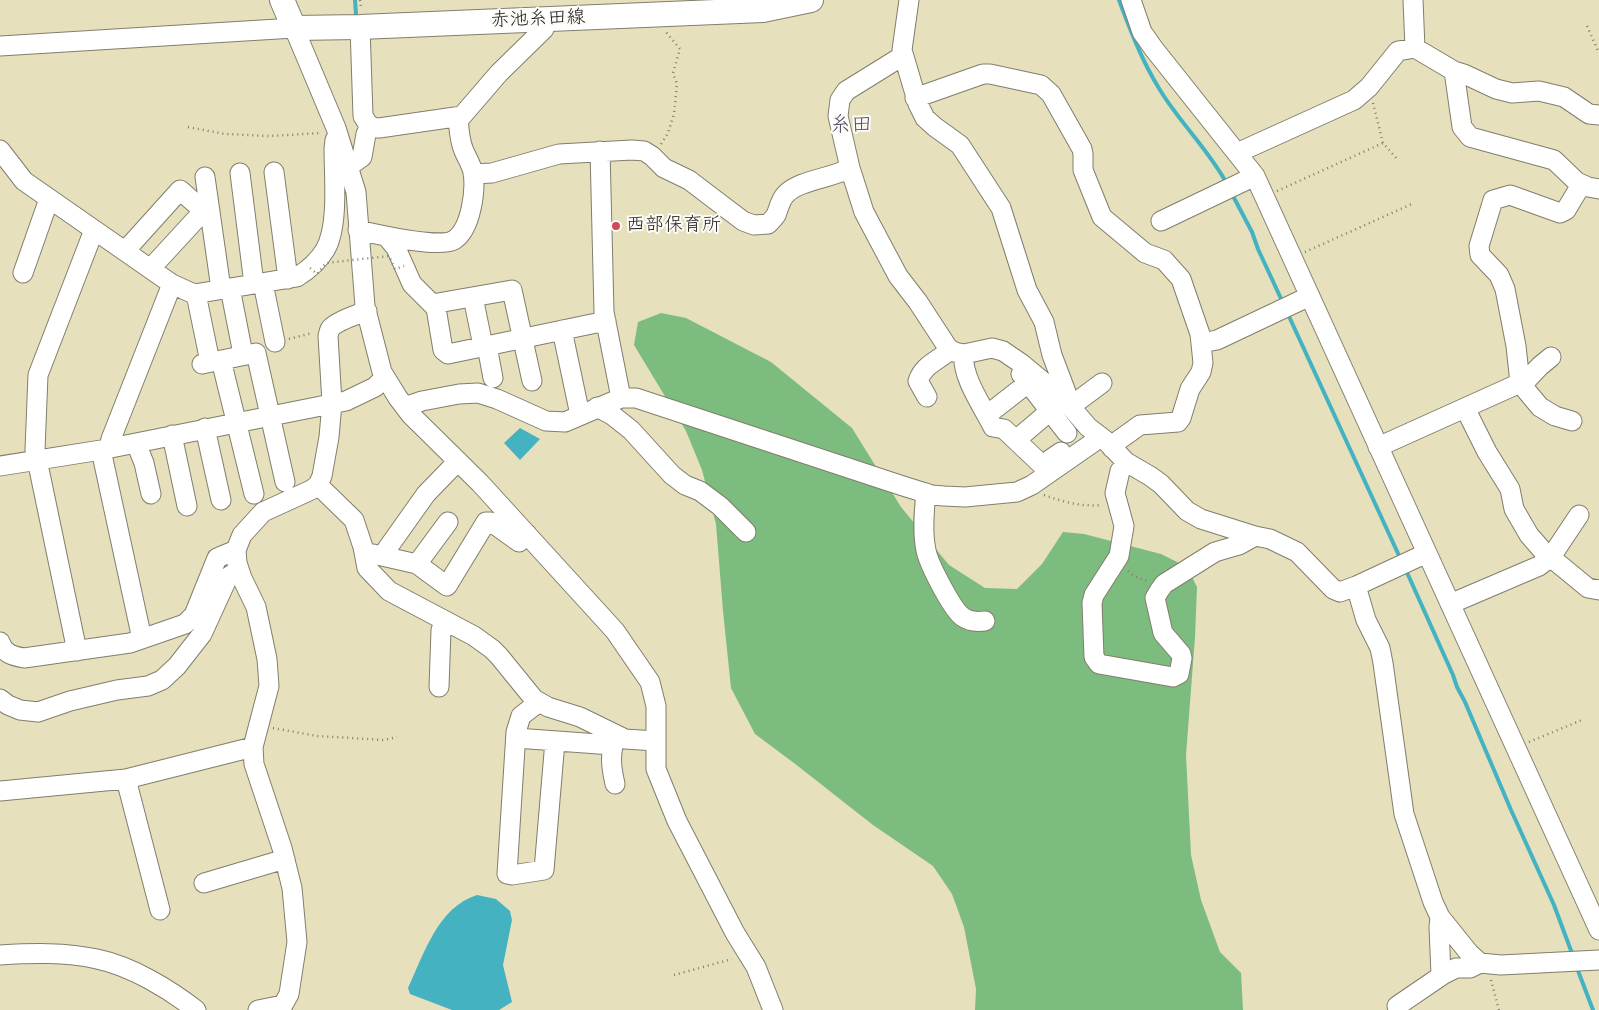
<!DOCTYPE html>
<meta charset="utf-8">
<style>
body{margin:0}
canvas{display:block;background:#e6e0bc}
</style>
<canvas width="1599" height="1010"></canvas>
<script>
const c = document.querySelector('canvas').getContext('2d');
c.lineJoin = 'round';
function fill(path, color) { c.fillStyle = color; c.fill(path, 'evenodd'); }
function strokePath(path, color, width, dash) { c.strokeStyle = color; c.lineWidth = width; c.lineCap = dash ? 'butt' : 'round'; c.setLineDash(dash || []); c.stroke(path); }
function drawText(font, color, halo, rows, align = 'center') {
  c.font = font + ' "Architects Daughter","Klee One",sans-serif'; c.lineWidth = 4; c.setLineDash([]); c.textBaseline = 'middle'; c.strokeStyle = halo; c.fillStyle = color; for (const [text, x, y, turn = 0] of rows) {
    c.save(); c.translate(x, y); c.rotate((+turn || 0) * Math.PI / 180); c.textAlign = isNaN(turn) ? turn : align; if (halo) c.strokeText(text, 0, 0); c.fillText(text, 0, 0); c.restore();
  }
}
fill(new Path2D(`
 M 661,313 L 686,318 L 771,362 L 852,428 L 901,507 L 949,565 L 985,588 L 1017,589 L 1042,564 L 1063,532 L 1084,534 L 1161,554 L 1187,567 L 1197,587 L 1195,637 L 1186,755 L 1191,855 L 1201,900 L 1220,952 L 1241,973 L 1243,1010 L 975,1010 L 976,989 L 964,927 L 952,894 L 933,866 L 873,825 L 794,763 L 755,734 L 731,688 L 723,611 L 716,524 L 702,470 L 686,431 L 634,345 L 638,322 Z`), '#7cbc7e');
fill(new Path2D(`
 M 520,428 L 540,439 L 520,460 L 504,443 Z
 M 477,895 L 496,899 L 510,911 L 512,920 L 503,965 L 512,1002 L 499,1010 L 452,1010 L 410,994 L 408,988 C 424,954 438,907 477,895 Z`), '#45b2c2');
strokePath(new Path2D(`
 M 355,0 L 356,14
 M 1119,0 C 1131,32 1142,61 1160,90 C 1180,123 1209,150 1227,184
 M 1232,194 L 1252,232 L 1258,249 L 1283,303
 M 1287,312 L 1401,560
 M 1405,568 L 1453,675 L 1457,687 L 1465,702 L 1511,810 L 1554,905 L 1573,956
 M 1577,968 L 1593,1010`), '#45b2c2', 4);
const minor = new Path2D(`
 M 909,0 L 902,50 L 918,104 L 925,118 L 935,127 L 960,145 L 1001,208 L 1027,290 L 1044,322 L 1052,355 L 1066,392 L 1064,399
 M 1131,0 L 1142,32 L 1154,49 L 1255,176 L 1599,930
 M 1413,0 L 1415,48
 M 360,27 L 363,116 C 367,123 370,128 379,128 L 462,116 L 499,73 L 544,29 L 547,19
 M 0,46 L 294,28 L 336,128 L 356,192 L 365,306 L 382,372 L 398,398 L 411,415 L 480,483 L 615,631 L 650,682 L 656,706 L 656,769 L 677,821 L 735,933 L 756,967 L 773,1010
 M 904,58 L 896,60 L 846,91 L 840,100 L 838,116 L 850,168 L 864,212 L 898,276 L 918,302 L 948,348 L 954,352 L 964,354 L 992,348 L 1003,351 L 1022,364 L 1064,399 L 1088,427 L 1105,440 L 1126,462 L 1150,476 L 1161,484 L 1187,511 L 1201,519 L 1255,536 L 1270,539 L 1297,552 L 1333,589 L 1340,592 L 1356,586 L 1427,553
 M 1454,71 L 1462,127 L 1470,137 L 1554,160 L 1577,182 L 1588,187 L 1599,189
 M 915,98 L 983,74 L 990,74 L 1041,85 L 1051,94 L 1082,149 L 1083,154 L 1083,170 L 1102,217 L 1145,253 L 1164,260 L 1181,279 L 1200,334 L 1203,363 L 1201,372 L 1190,389 L 1181,418 L 1178,422 L 1140,425 L 1119,440 L 1112,448
 M 0,150 L 24,181 L 172,284 L 194,294 L 297,277 C 308,270 318,262 325,250 C 339,227 334,176 334,149 L 335,140
 M 600,151 L 604,312 L 621,398
 M 1237,153 L 1354,100 L 1369,87 L 1398,51 L 1415,48 L 1454,71 L 1464,74 L 1496,89 L 1512,93 L 1539,91 L 1564,97 L 1589,114 L 1599,115
 M 348,167 L 362,157 L 366,134 L 370,125
 M 274,172 L 288,279
 M 240,173 L 254,284
 M 473,174 L 492,173 L 559,154 L 632,150 L 644,151 L 652,156 L 664,168 L 689,180 L 743,221 L 754,225 L 768,224 C 771,221 774,218 776,215 C 779,208 780,200 786,194 C 799,180 833,178 850,168
 M 205,177 L 221,289
 M 1161,221 L 1255,176
 M 358,230 C 375,234 440,249 454,240 C 471,229 476,191 473,172 C 471,164 467,158 464,151 C 459,140 459,128 458,117
 M 387,237 L 396,248 L 412,284 L 436,308 L 443,350 L 448,354 L 606,321
 M 125,251 L 180,190 L 205,212 L 210,211
 M 151,268 L 197,218 L 205,212
 M 23,273 L 49,199
 M 263,283 L 275,342
 M 230,288 L 242,349
 M 196,294 L 209,357
 M 473,297 L 483,346
 M 432,304 L 512,290 L 532,381
 M 562,330 L 580,415
 M 1201,343 L 1217,340 L 1310,296
 M 487,346 L 493,378
 M 964,354 C 961,376 983,407 993,427 L 1004,429 L 1042,465 L 1061,452
 M 221,360 L 254,494
 M 202,364 L 256,353 L 285,482
 M 1021,374 L 1067,433
 M 1522,385 L 1540,366 L 1551,357
 M 927,397 L 918,381 C 923,365 938,361 950,350
 M 1071,406 L 1102,383
 M 405,407 L 422,401 L 459,394 L 478,393 L 497,399 L 546,421 L 565,422 L 621,398 L 636,398 L 903,486 L 932,495 L 944,496 L 965,497 L 1017,492 L 1032,485 L 1101,437
 M 597,407 L 612,415 L 631,430 L 672,475 L 685,485 L 700,491 L 720,506 L 746,532
 M 1465,408 L 1487,452 L 1510,489 L 1514,509 L 1529,535 L 1543,551 L 1588,588 L 1599,590
 M 987,415 L 1028,383
 M 1572,421 L 1555,416 L 1540,407 L 1520,383 L 1516,346 L 1505,289 L 1499,275 L 1480,255 L 1479,246 L 1493,200 L 1510,195 L 1560,213 L 1566,210 L 1581,185
 M 205,428 L 221,500
 M 172,435 L 187,506
 M 1016,440 L 1050,411
 M 136,443 L 144,463 L 151,494
 M 1378,447 L 1520,383
 M 109,448 L 111,439 L 172,284
 M 101,450 L 142,639
 M 1126,462 L 1120,471 L 1115,493 L 1124,526 L 1119,556 L 1094,595 L 1092,603 L 1094,657 L 1099,664 L 1173,677 L 1179,674 L 1182,658 L 1181,654 L 1163,633 L 1155,598 L 1159,591 L 1164,584 L 1215,552 L 1239,545 L 1255,536
 M 0,466 L 101,450 L 346,401 L 375,387 L 385,377
 M 318,485 L 354,520 L 363,547 L 367,568 L 389,591 L 474,636 L 492,649 L 499,656 L 534,699 L 548,707 L 580,717 L 625,739 L 656,741
 M 926,493 C 924,511 922,532 926,550 C 928,563 953,611 963,617 C 970,622 977,622 985,621
 M 365,555 L 373,554 L 417,564 L 447,586 L 486,522 L 491,522 L 519,542 L 527,534
 M 382,556 L 426,494 L 458,461
 M 417,564 L 448,522
 M 1356,586 L 1366,620 L 1380,648 L 1383,663 L 1404,814 L 1433,902 L 1440,917 L 1469,953 L 1480,963 L 1501,965 L 1599,960
 M 1450,604 L 1539,566 L 1551,557 L 1579,515
 M 0,642 C 4,654 13,656 24,658 L 130,643 L 185,624 L 194,615 L 217,558 L 236,550
 M 77,651 L 35,450 L 38,375 L 94,230
 M 439,687 L 441,630 L 445,621
 M 0,699 L 8,705 L 20,710 L 38,712 L 70,701 L 117,690 L 148,686 L 162,680 L 177,666 L 202,634 L 228,577 L 239,570
 M 539,702 L 521,716 L 516,732 L 507,874 L 512,875 L 544,870 L 555,741
 M 516,738 L 612,745
 M 126,779 L 160,910
 M 615,784 C 611,766 609,752 617,735
 M 0,791 L 126,779 L 253,747
 M 204,883 L 285,859
 M 1440,917 L 1439,927 L 1441,975
 M 0,955 C 32,953 65,952 97,959 C 131,966 169,989 196,1010
 M 1397,1006 L 1444,974 L 1456,968 L 1470,968 L 1480,963
 M 258,1010 L 283,1005 L 289,994 L 297,942 L 292,888 L 282,848 L 254,764 L 253,747 L 269,686 L 267,659 L 256,607 L 242,578 L 237,563 L 236,550 L 242,535 L 263,512 L 311,490 L 318,485 L 322,476 L 329,437 L 332,403 L 328,336 C 329,333 329,330 331,328 C 337,321 358,314 367,311`);
const major = new Path2D(`
 M 282,0 L 294,28 L 360,27 L 763,10 L 811,0`);
strokePath(minor, '#817e6c', 21);
strokePath(major, '#817e6c', 26);
strokePath(new Path2D(`
 M 360,0 L 361,8
 M 1587,26 L 1599,53
 M 1373,103 L 1383,143 L 1398,160
 M 188,127 L 225,134 L 270,136 L 321,133
 M 661,144 L 668,133 L 674,114 L 677,84 L 673,73 L 680,49 L 666,32
 M 1277,191 L 1383,143
 M 1305,252 L 1414,203
 M 289,339 L 312,333
 M 1044,495 C 1063,502 1082,507 1102,505
 M 1128,571 L 1134,576 L 1147,581
 M 273,728 L 317,736 L 384,740 L 397,737
 M 1529,742 L 1582,720
 M 674,975 L 732,959
 M 1491,980 L 1499,1010`), '#817e6c', 2.5, [1, 4]);
strokePath(minor, '#fff', 19);
strokePath(major, '#fff', 24);
strokePath(new Path2D(`
 M 310,268 L 317,274 L 326,263 L 389,256 L 395,269 L 404,266`), '#817e6c', 2.5, [1, 4]);
for (const [x, y, r, color] of [
 [616,226,5,"#d1495b"]
]) { const dot = new Path2D(); dot.arc(x, y, r, 0, 2 * Math.PI); c.fillStyle = color; c.fill(dot); strokePath(dot, '#fdfcf7', 2); }
drawText('19px', '#1c1c1c', '#fdfcf7', [
 ["赤池糸田線",538,20,-2]
]);
drawText('19px', '#1c1c1c', '#fdfcf7', [
 ["西部保育所",626,226]
], 'left');
drawText('21px', '#584b65', '#fdfcf7', [
 ["糸田",851,127]
]);
</script>
